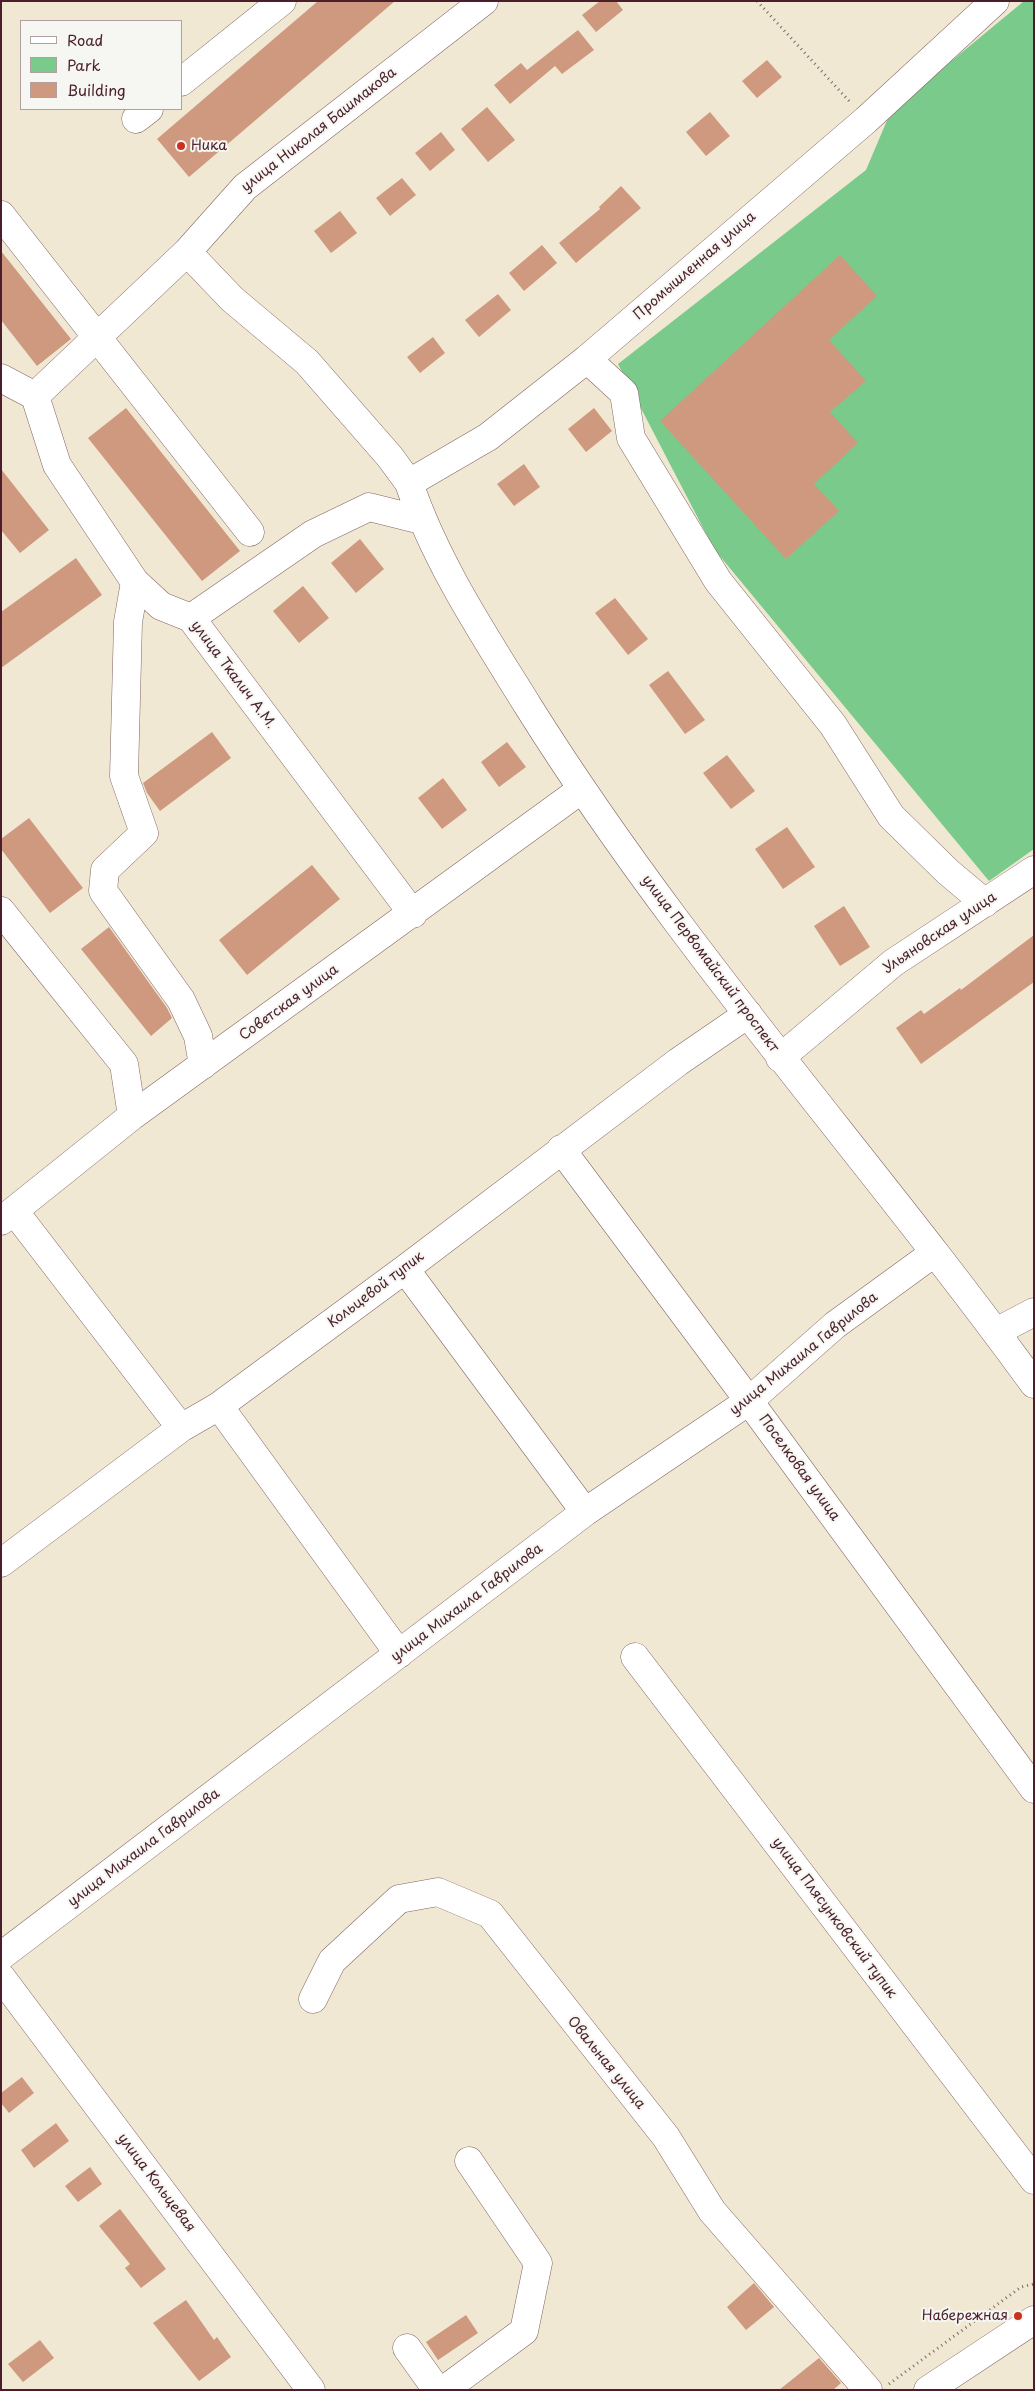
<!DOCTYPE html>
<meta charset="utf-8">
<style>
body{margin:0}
#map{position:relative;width:1035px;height:2391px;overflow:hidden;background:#f0e8d2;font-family:"Playpen Sans",sans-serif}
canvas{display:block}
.frame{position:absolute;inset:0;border:2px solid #4a1f2b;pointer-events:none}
.legend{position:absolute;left:20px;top:20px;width:162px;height:90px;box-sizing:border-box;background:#f6f6f2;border:1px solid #b1a0a2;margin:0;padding:6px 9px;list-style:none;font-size:15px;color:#4a1f2b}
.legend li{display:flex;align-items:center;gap:10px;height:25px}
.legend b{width:25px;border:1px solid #b1a0a2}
</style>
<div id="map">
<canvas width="1035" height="2391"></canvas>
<div class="frame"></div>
<ul class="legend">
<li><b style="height:6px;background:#fff"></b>Road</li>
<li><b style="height:14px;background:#7aca8b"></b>Park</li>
<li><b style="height:14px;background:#ce997f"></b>Building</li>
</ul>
</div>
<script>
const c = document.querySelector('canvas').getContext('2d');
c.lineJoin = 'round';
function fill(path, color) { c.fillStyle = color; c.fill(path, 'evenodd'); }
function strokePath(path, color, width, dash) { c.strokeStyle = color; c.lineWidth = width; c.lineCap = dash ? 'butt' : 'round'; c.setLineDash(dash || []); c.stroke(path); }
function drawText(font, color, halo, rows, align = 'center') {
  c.font = font + ' "Playpen Sans",sans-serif'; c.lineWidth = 4; c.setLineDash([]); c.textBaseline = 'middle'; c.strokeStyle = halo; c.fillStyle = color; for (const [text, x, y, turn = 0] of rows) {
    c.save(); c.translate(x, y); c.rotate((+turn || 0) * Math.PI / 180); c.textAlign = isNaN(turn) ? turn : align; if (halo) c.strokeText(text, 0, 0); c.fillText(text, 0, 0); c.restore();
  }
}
fill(new Path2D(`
 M 1024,1 L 1034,1 L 1034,849 L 989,881 L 714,549 L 618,364 L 866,170 L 891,111 Z`), '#7aca8b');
fill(new Path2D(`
 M 318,1 L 395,1 L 189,177 L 157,139 Z
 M 600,1 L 616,1 L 623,10 L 596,32 L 582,15 Z
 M 578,30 L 594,50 L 562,74 L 555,66 L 510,104 L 494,85 L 521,63 L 527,70 Z
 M 767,60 L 782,77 L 757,98 L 742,81 Z
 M 487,107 L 515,140 L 488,162 L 461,129 Z
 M 710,112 L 730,136 L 706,156 L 686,132 Z
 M 441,132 L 455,150 L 430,171 L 415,153 Z
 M 402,178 L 416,195 L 390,216 L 376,198 Z
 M 621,186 L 641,208 L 576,263 L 559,243 L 600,209 L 599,207 Z
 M 340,211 L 357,233 L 331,253 L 314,231 Z
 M 542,245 L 557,263 L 524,291 L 509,273 Z
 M 1,251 L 71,339 L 37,366 L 1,320 Z
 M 840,255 L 877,296 L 829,340 L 866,381 L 830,412 L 858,443 L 814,484 L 839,511 L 786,559 L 660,421 Z
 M 498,294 L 511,310 L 479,337 L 465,320 Z
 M 433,337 L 445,353 L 420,373 L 407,357 Z
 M 126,408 L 240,551 L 202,581 L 88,438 Z
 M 594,408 L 612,431 L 586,452 L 568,429 Z
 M 524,464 L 540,487 L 514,506 L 497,484 Z
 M 1,469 L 49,530 L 20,553 L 1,530 Z
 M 360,539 L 384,569 L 356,593 L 331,563 Z
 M 76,558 L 102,595 L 1,668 L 1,612 Z
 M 303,586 L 329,618 L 299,643 L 273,611 Z
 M 615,598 L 648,639 L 628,655 L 595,613 Z
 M 668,671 L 705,720 L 685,734 L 649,685 Z
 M 212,732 L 231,758 L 160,811 L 147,793 L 143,783 Z
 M 507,742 L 526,767 L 499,787 L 481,762 Z
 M 727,755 L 755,791 L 731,809 L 703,773 Z
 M 443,778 L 467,810 L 442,829 L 418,798 Z
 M 29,818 L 83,888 L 50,913 L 1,849 L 1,839 Z
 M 787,827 L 815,867 L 783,889 L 755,849 Z
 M 312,865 L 340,899 L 247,975 L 219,940 Z
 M 844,906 L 870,947 L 840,966 L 814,926 Z
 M 109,927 L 167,1008 L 172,1018 L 151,1036 L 81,949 Z
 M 1034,935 L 1034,982 L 921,1064 L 896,1028 L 921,1010 L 924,1014 L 960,988 L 961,990 Z
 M 22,2077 L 34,2093 L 9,2113 L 1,2103 L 1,2093 Z
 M 56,2123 L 69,2141 L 34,2168 L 21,2150 Z
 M 90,2167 L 102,2184 L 78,2202 L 65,2186 Z
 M 120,2209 L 166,2269 L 141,2288 L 125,2268 L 130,2264 L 99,2226 Z
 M 754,2283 L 774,2307 L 746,2330 L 727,2307 Z
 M 186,2300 L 214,2340 L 217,2337 L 231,2357 L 199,2381 L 153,2323 Z
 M 466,2315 L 478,2333 L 438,2360 L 426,2342 Z
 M 40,2340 L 54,2358 L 23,2382 L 8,2364 Z
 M 819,2358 L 841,2383 L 833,2390 L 779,2390 Z`), '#ce997f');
const minor = new Path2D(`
 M 995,1 L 866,120 L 587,359 L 488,437 L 409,483 C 436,563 484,635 528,706 C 678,946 868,1156 1034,1384
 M 181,82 L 282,1
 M 136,119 L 149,109
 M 1,215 L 250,532
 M 187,252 L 232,299 L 307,362 L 390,457 L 409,483
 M 587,359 L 624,393 L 631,438 L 718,581 L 833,725 L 891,816 L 948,872 L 985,903
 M 1,378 L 35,396 L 57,465 L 135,582 L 161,606 L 191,618 L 413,914
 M 35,396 L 187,252 L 245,187 L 484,1
 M 135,582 L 128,622 L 124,776 L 144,833 L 105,870 L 103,891 L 181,1000 L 198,1036 L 203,1065
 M 191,618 L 313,534 L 369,507 L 421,520
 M 1,911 L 124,1064 L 132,1116
 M 780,1058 L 893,963 L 1034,870
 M 561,1149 L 749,1401 L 1034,1789
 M 15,1212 L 181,1428
 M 1,1221 L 132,1116 L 582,789
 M 405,1269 L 585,1512
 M 996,1332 L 1034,1312
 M 219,1406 L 399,1654
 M 1,1563 L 181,1428 L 219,1406 L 405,1269 L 678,1062 L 748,1014
 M 635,1657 L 1034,2180
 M 1,1956 L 585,1512 L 749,1401 L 835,1325 L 934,1253
 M 1,1977 L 311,2390
 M 313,1999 L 332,1961 L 399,1899 L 438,1892 L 490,1914 L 666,2137 L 712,2211 L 868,2390
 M 407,2348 L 437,2390
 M 444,2390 L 524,2331 L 538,2263 L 469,2161
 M 928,2390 L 1034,2320`);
strokePath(minor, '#846565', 29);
strokePath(new Path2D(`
 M 757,1 L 850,102
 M 889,2384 L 1021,2287 L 1034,2284`), '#846565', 3, [1, 4]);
strokePath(minor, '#fff', 28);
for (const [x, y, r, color] of [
 [181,146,5,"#c8321e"],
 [1018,2316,5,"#c8321e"]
]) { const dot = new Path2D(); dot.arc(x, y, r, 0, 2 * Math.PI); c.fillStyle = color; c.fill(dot); strokePath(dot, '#f6f6f2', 2); }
drawText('14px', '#4a1f2b', '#f6f6f2', [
 ["улица Николая Башмакова",319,130,-38],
 ["Промышленная улица",695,266,-41],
 ["улица Ткалич А.М.",233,675,53],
 ["Ульяновская улица",940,933,-34],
 ["улица Первомайский проспект",710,964,53],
 ["Советская улица",289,1003,-36],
 ["Кольцевой тупик",376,1290,-37],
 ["улица Михаила Гаврилова",804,1354,-39],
 ["Поселковая улица",799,1468,54],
 ["улица Михаила Гаврилова",467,1603,-37],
 ["улица Михаила Гаврилова",144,1848,-37],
 ["улица Плясунковский тупик",834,1918,53],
 ["Овальная улица",606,2063,51],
 ["улица Кольцевая",156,2183,53]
]);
drawText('14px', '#4a1f2b', '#f6f6f2', [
 ["Ника",191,146],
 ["Набережная",1008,2316,"right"]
], 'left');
</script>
